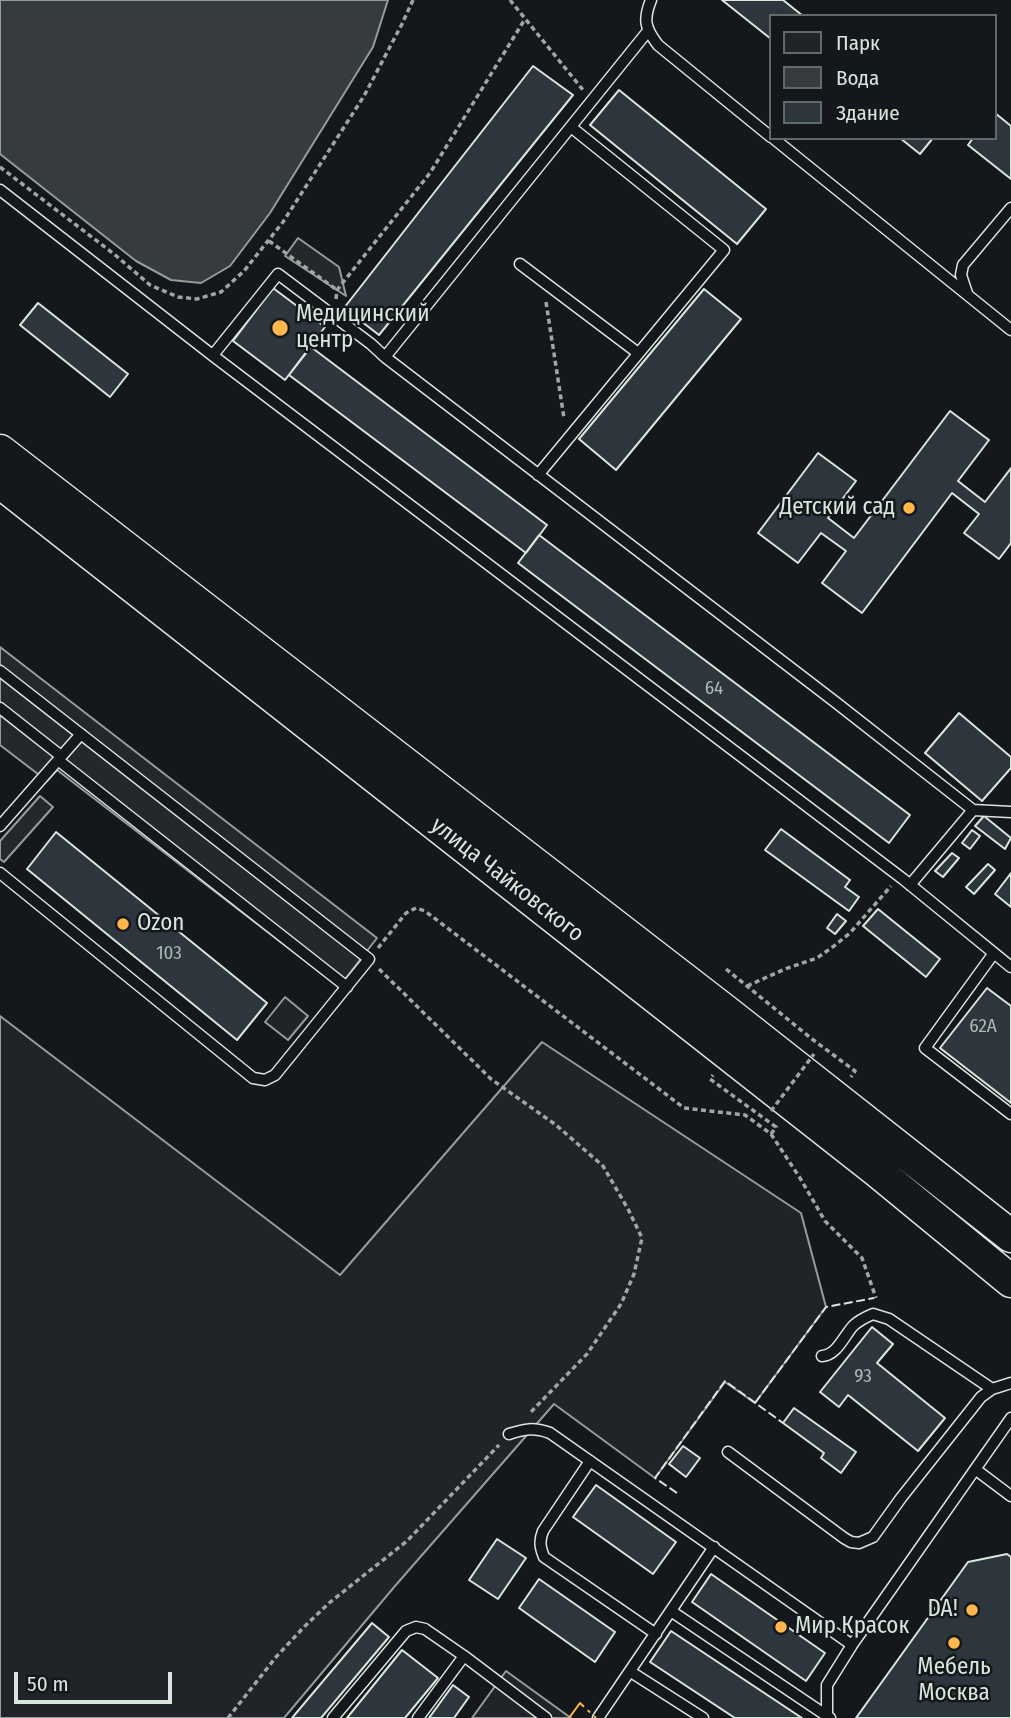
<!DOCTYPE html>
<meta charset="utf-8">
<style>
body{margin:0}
#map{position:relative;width:1011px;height:1718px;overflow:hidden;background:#14181c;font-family:"Fira Sans Condensed",sans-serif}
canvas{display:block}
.legend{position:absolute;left:769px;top:14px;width:228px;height:126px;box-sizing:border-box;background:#14181c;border:2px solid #626a69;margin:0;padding:9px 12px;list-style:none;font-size:21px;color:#d8e6dc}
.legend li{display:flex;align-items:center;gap:14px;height:35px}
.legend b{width:35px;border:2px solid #626a69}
.scale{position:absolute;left:14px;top:1672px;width:158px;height:32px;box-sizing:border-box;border:4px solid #d8e6dc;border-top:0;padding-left:9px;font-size:21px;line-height:24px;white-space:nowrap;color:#d8e6dc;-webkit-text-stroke:5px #14181c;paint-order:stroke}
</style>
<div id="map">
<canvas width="1011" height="1718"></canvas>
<ul class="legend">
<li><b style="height:19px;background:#202428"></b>Парк</li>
<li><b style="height:19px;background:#363b3e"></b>Вода</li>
<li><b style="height:19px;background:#2c363c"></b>Здание</li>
</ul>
<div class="scale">50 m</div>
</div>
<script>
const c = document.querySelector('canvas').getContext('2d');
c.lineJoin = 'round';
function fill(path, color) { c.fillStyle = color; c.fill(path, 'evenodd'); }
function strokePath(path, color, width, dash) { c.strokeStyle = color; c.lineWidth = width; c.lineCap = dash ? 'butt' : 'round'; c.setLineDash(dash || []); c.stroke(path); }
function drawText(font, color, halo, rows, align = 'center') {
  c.font = font + ' "Fira Sans Condensed",sans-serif'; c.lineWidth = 5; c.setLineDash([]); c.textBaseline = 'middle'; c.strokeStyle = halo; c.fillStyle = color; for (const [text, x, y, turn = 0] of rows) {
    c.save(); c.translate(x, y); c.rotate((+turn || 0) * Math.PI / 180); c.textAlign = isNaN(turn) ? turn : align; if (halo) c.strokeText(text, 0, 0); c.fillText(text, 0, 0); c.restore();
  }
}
const green = new Path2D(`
 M 285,997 L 308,1016 L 288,1040 L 265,1022 Z
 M 0,1016 L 340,1275 L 542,1042 L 801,1213 L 826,1307 L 755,1403 L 725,1382 L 655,1478 L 554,1404 L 395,1586 L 284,1718 L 0,1718 Z
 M 506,1671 L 571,1718 L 472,1718 Z`);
fill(green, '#202428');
strokePath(green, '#939e99', 2);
const parking = new Path2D(`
 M 298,238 L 339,267 L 346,296 L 285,256 Z
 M 0,647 L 377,938 L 339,987 L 57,770 L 47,781 L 0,745 Z
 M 40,796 L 53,807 L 4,862 L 0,859 L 0,841 Z`);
fill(parking, '#24282b');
strokePath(parking, '#939e99', 2);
const water = new Path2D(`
 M 0,0 L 388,0 L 373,47 L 270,213 L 230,266 L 201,283 L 171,280 L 136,261 L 0,154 Z`);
fill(water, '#363b3e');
strokePath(water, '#939e99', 2);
const building = new Path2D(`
 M 722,0 L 783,0 L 803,16 L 771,16 L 771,39 Z
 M 533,66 L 573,95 L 379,335 L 344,308 Z
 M 619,90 L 766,209 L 737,244 L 590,125 Z
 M 995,113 L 1011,126 L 1011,179 L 968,145 L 973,138 L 995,138 Z
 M 900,138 L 933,138 L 920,154 Z
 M 273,288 L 325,327 L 285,380 L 233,341 Z
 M 704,289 L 741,319 L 616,470 L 579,439 Z
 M 38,303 L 128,374 L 110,397 L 20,325 Z
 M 311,347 L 547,525 L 526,553 L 289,375 Z
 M 950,411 L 989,440 L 958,481 L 985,502 L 1011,468 L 1011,543 L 999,559 L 964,533 L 979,514 L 952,493 L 862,613 L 822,583 L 846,551 L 821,533 L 798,563 L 758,533 L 818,453 L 856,481 L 828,518 L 854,538 Z
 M 539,535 L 910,815 L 889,843 L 518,563 Z
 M 959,713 L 1011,757 L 1011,768 L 982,801 L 925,753 Z
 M 984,816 L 1011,838 L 1005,849 L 975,826 Z
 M 781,829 L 850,880 L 845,887 L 859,897 L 849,911 L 765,850 Z
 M 972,830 L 980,836 L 970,849 L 962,843 Z
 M 56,832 L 267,1003 L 237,1040 L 27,869 Z
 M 952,853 L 959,858 L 943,877 L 935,871 Z
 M 988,864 L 995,870 L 974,894 L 966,887 Z
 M 1011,873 L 1011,907 L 995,894 Z
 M 878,909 L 940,959 L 926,977 L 863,926 Z
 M 837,914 L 846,921 L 835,934 L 827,928 Z
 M 987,988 L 1011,1006 L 1011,1103 L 940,1048 Z
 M 872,1327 L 893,1344 L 877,1363 L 945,1418 L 918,1451 L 848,1395 L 839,1407 L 820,1392 Z
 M 794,1408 L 856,1452 L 841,1473 L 821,1458 L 824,1453 L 783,1423 Z
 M 683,1446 L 700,1458 L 686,1477 L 669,1464 Z
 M 596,1485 L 676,1542 L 653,1574 L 573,1517 Z
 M 497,1539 L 526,1558 L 498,1599 L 469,1580 Z
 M 1007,1554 L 1011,1557 L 1011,1718 L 856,1718 L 968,1562 Z
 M 711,1574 L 825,1653 L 806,1681 L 692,1602 Z
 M 539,1579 L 615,1632 L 595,1662 L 519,1608 Z
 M 372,1623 L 389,1637 L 321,1718 L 292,1718 Z
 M 671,1631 L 802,1718 L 735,1718 L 650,1662 Z
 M 402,1650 L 438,1678 L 405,1718 L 347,1718 Z
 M 453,1685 L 469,1697 L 454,1718 L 429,1718 Z`);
fill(building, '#2c363c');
strokePath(building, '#d8e6dc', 2);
const service = new Path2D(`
 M 651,0 C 643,20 645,28 658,45 L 771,137
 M 648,31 L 385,357 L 834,701 L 973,810
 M 773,138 L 1011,330
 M 0,190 L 216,358 L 903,879 L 1011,967
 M 520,264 L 638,353
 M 967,293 L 961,275 L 963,265 L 1011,208
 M 213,355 L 278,274 L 371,344 L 385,357
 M 538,475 L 724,250 L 571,127
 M 0,671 L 369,959 L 275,1075 L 265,1080 L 253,1078 L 0,873
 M 0,708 L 61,756
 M 58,760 L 347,987
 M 0,826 L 81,734
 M 910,885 L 973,810 L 1011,812
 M 994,953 L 925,1048 L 1011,1114
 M 822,1356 C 837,1355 844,1336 853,1326 C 859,1320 866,1317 873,1314 L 889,1319 L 992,1389
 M 509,1434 C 525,1429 533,1427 550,1433 L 852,1645
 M 728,1452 L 844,1538 L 851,1542 L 859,1543 L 873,1537 L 901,1498 L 981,1397 L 992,1389 L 1011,1383
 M 590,1461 L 543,1531 C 539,1541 540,1547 544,1557 L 656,1634
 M 979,1472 L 1011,1496
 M 671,1611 L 830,1718
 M 631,1672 L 703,1718
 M 333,1718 L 406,1631 L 416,1627 L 425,1629 L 464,1656 L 546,1718
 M 418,1718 L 464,1656
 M 598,1718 L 714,1547
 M 827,1718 L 827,1685 L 852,1645 L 1011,1418`);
const trunk = new Path2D(`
 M 0,451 L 725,1011 L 1011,1236
 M 0,482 L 876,1170 L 1011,1281`);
strokePath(service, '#d8e6dc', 13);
strokePath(trunk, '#d8e6dc', 35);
strokePath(new Path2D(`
 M 510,0 L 583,90
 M 0,167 L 114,254 L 150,285 L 178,297 L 197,299 L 221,292 L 244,271 L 283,222 L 364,96 L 402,24 L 413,0
 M 269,241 L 337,290
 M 336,299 L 337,290 L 430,173 L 525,19
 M 546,302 L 564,418
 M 378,948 L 406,913 L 416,908 L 425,911 L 684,1108 L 745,1115 L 771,1134 L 776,1127 L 710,1079 L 713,1075
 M 379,969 L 491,1079 L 556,1125 L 603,1166 L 628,1209 L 642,1238 L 634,1274 L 621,1304 L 587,1354 L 529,1414
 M 726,969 L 812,1039 L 855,1071 L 851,1077
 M 747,986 L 785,969 L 817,958 L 834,946 L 850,933 L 891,886
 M 771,1134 L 800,1178 L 825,1221 L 862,1258 L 876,1298
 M 228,1718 L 276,1657 L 304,1627 L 329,1603 L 407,1541 L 499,1445`), '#9da8a2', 3.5, [5, 3.5]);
strokePath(service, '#14181c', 10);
strokePath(trunk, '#14181c', 32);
strokePath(new Path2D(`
 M 771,1111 L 814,1054`), '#9da8a2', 3.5, [5, 3.5]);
strokePath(new Path2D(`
 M 755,1403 L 826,1307 L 874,1298
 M 677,1493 L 655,1478 L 725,1381 L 783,1423`), '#d8e6dc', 2, [9, 3.5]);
strokePath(new Path2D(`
 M 569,1718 L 580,1703 L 596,1718`), '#ffb74d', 2, [24, 5, 3.5, 5]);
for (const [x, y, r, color] of [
 [280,328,9,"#ffb74d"],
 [909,508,7,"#ffb74d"],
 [123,924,7,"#ffb74d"],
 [972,1610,7,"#ffb74d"],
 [781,1627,7,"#ffb74d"],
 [954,1643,7,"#ffb74d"]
]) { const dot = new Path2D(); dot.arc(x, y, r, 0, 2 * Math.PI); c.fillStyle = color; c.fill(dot); strokePath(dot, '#14181c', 2.5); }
drawText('19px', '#adbab4', null, [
 ["64",714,689],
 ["103",169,954],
 ["62А",983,1027],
 ["93",863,1377]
]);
drawText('23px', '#d8e6dc', '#14181c', [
 ["Медицинский",296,315],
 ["центр",296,341],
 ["Детский сад",895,508,"right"],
 ["Ozon",137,924],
 ["DA!",958,1610,"right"],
 ["Мир Красок",795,1627],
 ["Мебель",954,1668,"center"],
 ["Москва",954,1694,"center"]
], 'left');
drawText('23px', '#d8e6dc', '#14181c', [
 ["улица Чайковского",507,880,38]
]);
</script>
